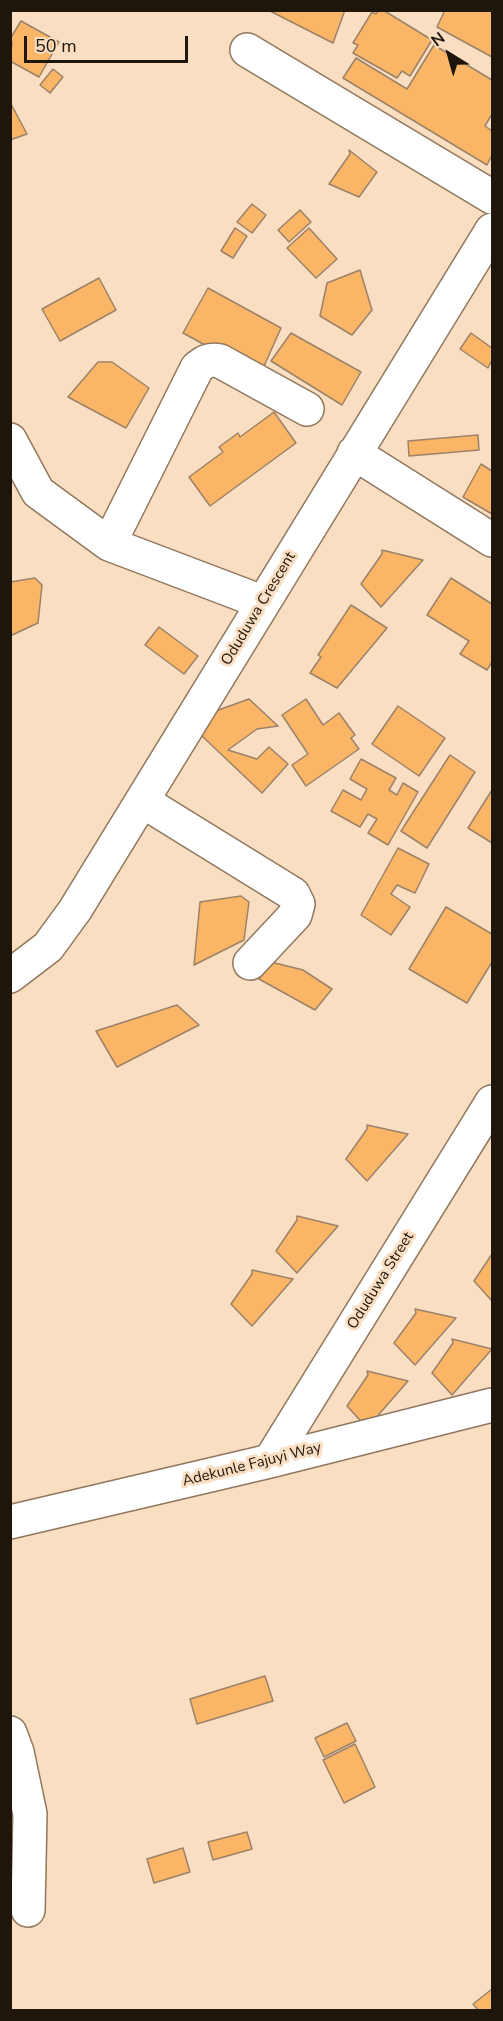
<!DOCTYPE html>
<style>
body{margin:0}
#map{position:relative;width:503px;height:2021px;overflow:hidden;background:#fadec2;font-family:"Nunito Sans",sans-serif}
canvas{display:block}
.frame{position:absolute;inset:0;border:12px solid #1e150b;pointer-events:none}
.north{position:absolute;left:419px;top:24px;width:60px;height:60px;-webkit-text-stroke:4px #fadec2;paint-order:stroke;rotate:323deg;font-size:16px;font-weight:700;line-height:24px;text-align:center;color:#1e150b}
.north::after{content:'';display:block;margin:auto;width:21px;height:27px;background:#1e150b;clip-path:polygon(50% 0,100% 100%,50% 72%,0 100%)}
.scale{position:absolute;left:24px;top:36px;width:164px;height:27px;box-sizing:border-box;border:3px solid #1e150b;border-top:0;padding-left:8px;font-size:18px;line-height:21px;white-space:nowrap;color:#1e150b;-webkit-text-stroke:4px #fadec2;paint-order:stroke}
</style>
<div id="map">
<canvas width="503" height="2021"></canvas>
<div class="frame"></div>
<div class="north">N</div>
<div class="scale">50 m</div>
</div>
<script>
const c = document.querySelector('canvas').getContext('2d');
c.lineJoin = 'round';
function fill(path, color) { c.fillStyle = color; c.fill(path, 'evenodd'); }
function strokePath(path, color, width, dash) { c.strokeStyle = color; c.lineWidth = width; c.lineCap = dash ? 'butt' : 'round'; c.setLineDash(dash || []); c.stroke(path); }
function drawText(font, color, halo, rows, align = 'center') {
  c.font = font + ' "Nunito Sans",sans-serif'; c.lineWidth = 6; c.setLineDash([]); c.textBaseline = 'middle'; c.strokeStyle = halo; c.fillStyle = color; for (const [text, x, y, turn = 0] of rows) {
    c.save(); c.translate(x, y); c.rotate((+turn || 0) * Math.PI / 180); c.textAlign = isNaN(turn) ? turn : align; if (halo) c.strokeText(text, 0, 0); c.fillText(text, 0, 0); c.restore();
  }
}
const building = new Path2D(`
 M 268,10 L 345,10 L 333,43 Z
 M 378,10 L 383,10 L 432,40 L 410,76 L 402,71 L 397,78 L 353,53 L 358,45 L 353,43 L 372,12 L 376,14 Z
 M 445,10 L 492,10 L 492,57 L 437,27 Z
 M 21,21 L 59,42 L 39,77 L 10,61 L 12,43 L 10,39 Z
 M 434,45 L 492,80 L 492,114 L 485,126 L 492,131 L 492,155 L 487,165 L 343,78 L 356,58 L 407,89 Z
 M 53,69 L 63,77 L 50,93 L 40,85 Z
 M 10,102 L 27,134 L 10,140 Z
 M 349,150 L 377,172 L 359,197 L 329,184 L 350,154 Z
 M 252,204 L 266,215 L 252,233 L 237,222 Z
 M 300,210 L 311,222 L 289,242 L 278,230 Z
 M 235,228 L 247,236 L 233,258 L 221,251 Z
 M 309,228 L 337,259 L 316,278 L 287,248 Z
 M 360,270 L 372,310 L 352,335 L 320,316 L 327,283 Z
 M 99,278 L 116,310 L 60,341 L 42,309 Z
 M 208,288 L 281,328 L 260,375 L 183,333 Z
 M 291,333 L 361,372 L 342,405 L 271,361 Z
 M 471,333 L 492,348 L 492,360 L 488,368 L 460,349 Z
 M 98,362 L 112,362 L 149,388 L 126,428 L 68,397 Z
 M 274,412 L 296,443 L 210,506 L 189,477 L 223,452 L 219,447 L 238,433 L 240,437 Z
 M 478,435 L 479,450 L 409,456 L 408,441 Z
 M 481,464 L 492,471 L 492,514 L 463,497 Z
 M 382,550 L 423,560 L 381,607 L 361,584 L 382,554 Z
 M 35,578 L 42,585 L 38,623 L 10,636 L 10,582 Z
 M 451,578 L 492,604 L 492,662 L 487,670 L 460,654 L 469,641 L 427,615 Z
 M 351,605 L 387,628 L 337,688 L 310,673 L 321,657 L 318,655 Z
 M 159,627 L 198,656 L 184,674 L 145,645 Z
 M 249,699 L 278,726 L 257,729 L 228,750 L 257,759 L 269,747 L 288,764 L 262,793 L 202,736 L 213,712 Z
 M 306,699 L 323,725 L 339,713 L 355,735 L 351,738 L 359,749 L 306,786 L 292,765 L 308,754 L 282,715 Z
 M 398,706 L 445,738 L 419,776 L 372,744 Z
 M 450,755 L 475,772 L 427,848 L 401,831 Z
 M 361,759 L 396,778 L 389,790 L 397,795 L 403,783 L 418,792 L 388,845 L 368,833 L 377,819 L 368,814 L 360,827 L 331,811 L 343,790 L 361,800 L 367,789 L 350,779 Z
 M 492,790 L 492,843 L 468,828 Z
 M 398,848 L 429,864 L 415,893 L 397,885 L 391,894 L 410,907 L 391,935 L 361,915 Z
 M 241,896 L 249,902 L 244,940 L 194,965 L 200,902 Z
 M 446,907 L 492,934 L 492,962 L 467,1003 L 409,969 Z
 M 271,962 L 303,970 L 332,989 L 315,1010 L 259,979 Z
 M 177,1005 L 199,1025 L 117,1067 L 96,1031 Z
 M 367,1125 L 408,1134 L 367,1181 L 346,1159 L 367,1129 Z
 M 297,1216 L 338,1226 L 297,1273 L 276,1251 L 297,1220 Z
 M 492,1254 L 492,1301 L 474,1281 Z
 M 252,1270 L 293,1279 L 252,1326 L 231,1304 L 252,1274 Z
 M 415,1309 L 456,1318 L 415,1365 L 394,1343 L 416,1313 Z
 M 452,1339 L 492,1349 L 452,1395 L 432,1373 L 453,1343 Z
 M 367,1371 L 408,1381 L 367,1428 L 347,1406 L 368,1375 Z
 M 265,1676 L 273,1701 L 197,1724 L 190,1699 Z
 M 347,1723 L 356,1741 L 324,1757 L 315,1738 Z
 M 355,1744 L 375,1787 L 344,1803 L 323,1760 Z
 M 247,1832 L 252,1849 L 213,1860 L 208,1842 Z
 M 183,1848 L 190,1872 L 154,1883 L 147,1859 Z
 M 492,1989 L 492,2010 L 478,2010 L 473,2004 Z`);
fill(building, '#fab566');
strokePath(building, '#9b8268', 1.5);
const minor = new Path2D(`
 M 247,50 L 492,197
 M 10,440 L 38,492 L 109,544 L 262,602
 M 354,453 L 492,540
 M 109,544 L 197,368 C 205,361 210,359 220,361 L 307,409
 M 143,799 L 157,810 L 293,894 L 298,904 L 295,915 L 250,963
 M 10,976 L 48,947 L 75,910 L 492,230
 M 270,1461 L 492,1102
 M 10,1522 L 270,1461 L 492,1405
 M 10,1733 L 17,1752 L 30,1814 L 28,1910`);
strokePath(minor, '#90775d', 36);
strokePath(minor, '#fff', 33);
drawText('15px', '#1e150b', '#fadec2', [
 ["Oduduwa Crescent",259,609,-59],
 ["Oduduwa Street",381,1281,-58],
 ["Adekunle Fajuyi Way",252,1465,-14]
]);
</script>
